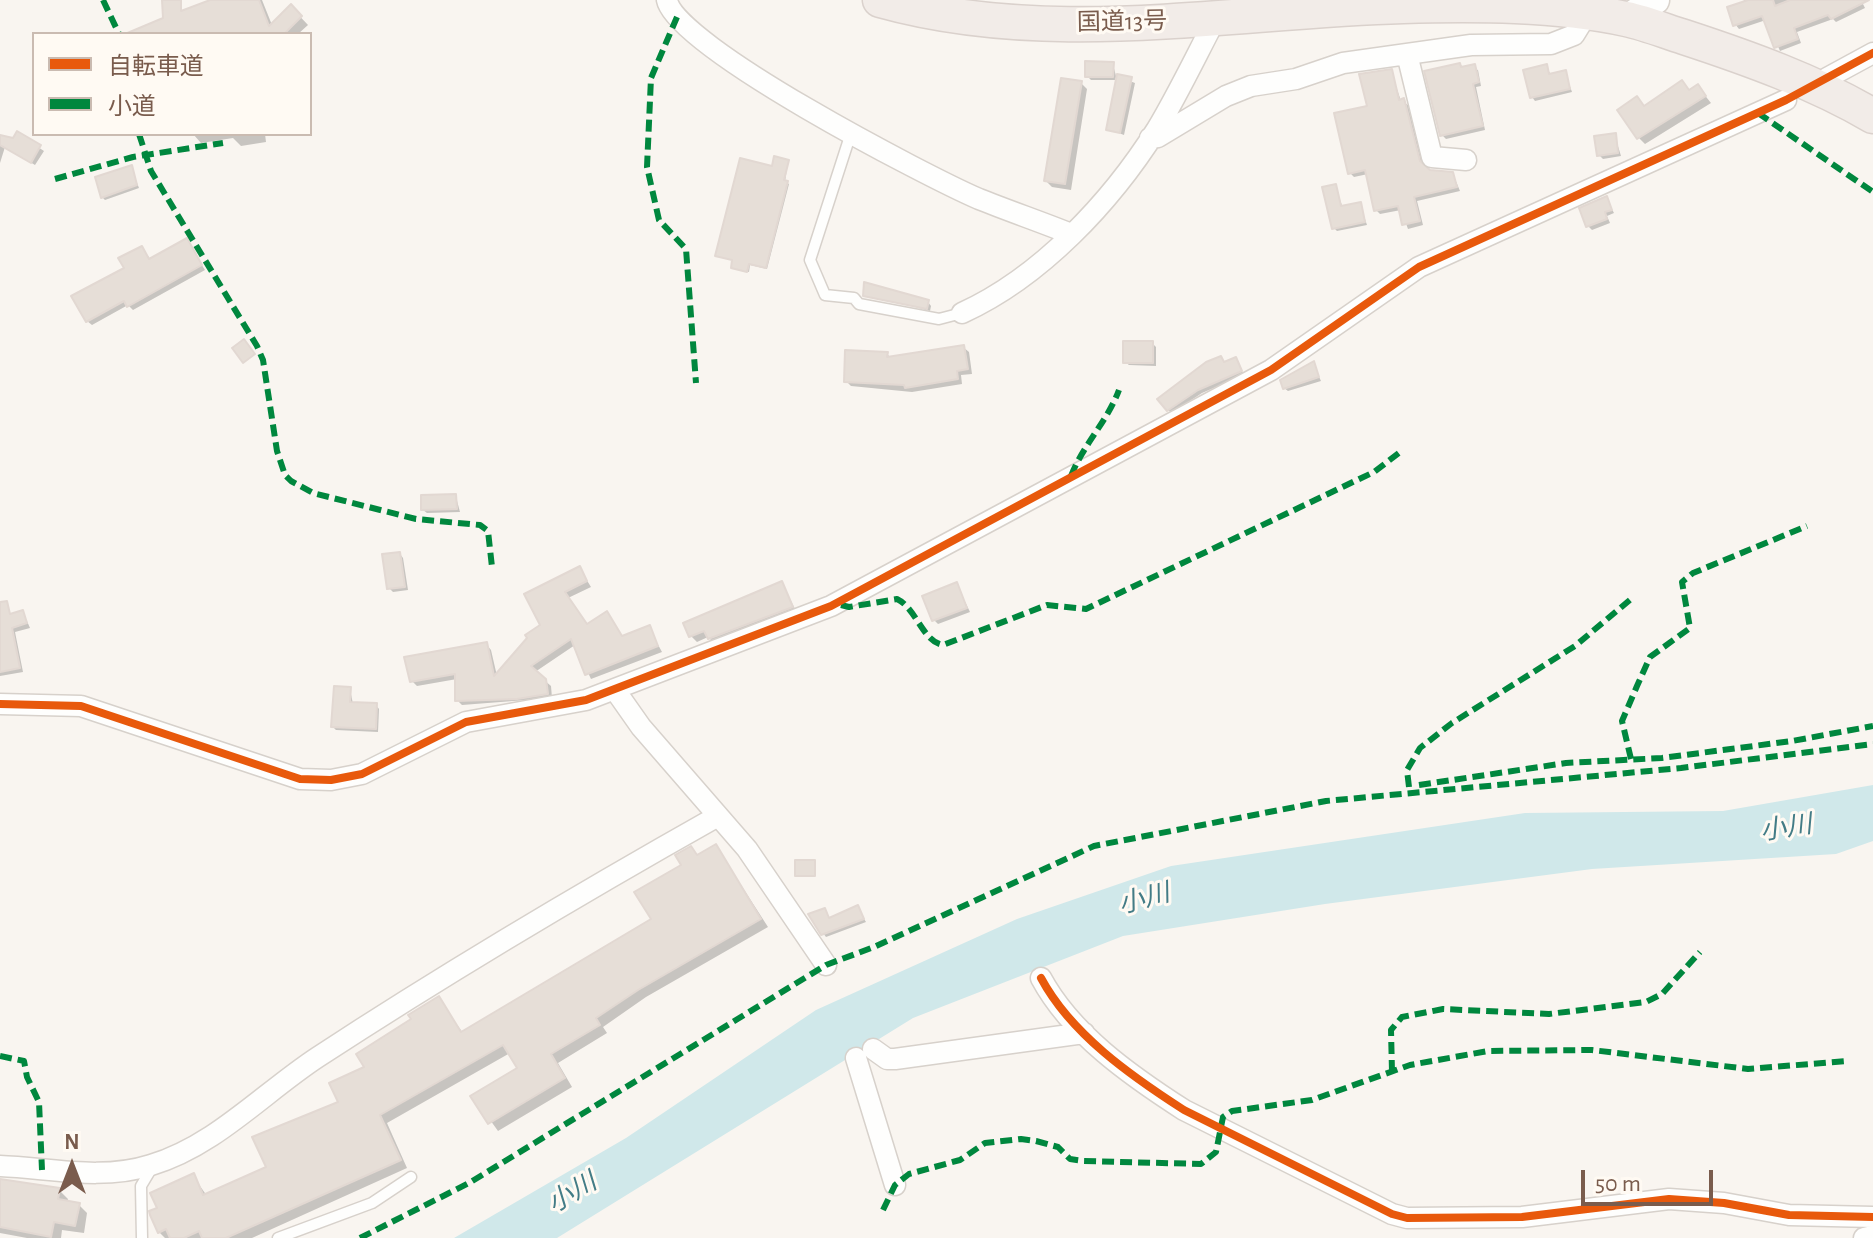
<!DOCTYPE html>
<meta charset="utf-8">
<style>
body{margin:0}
#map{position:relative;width:1873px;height:1238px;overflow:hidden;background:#f9f5f0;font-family:"Alegreya Sans","Noto Sans JP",sans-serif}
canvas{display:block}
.legend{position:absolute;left:32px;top:32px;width:280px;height:104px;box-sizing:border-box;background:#fffaf3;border:2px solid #cabbb1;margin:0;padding:10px 14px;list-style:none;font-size:24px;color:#7a5c4d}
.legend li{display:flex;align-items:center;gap:16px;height:40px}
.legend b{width:40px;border:2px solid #cabbb1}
.north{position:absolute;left:32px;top:1126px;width:80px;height:80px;-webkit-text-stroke:6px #fffaf3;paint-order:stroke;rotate:0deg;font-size:22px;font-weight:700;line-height:32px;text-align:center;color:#7a5c4d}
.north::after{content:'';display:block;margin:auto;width:28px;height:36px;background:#7a5c4d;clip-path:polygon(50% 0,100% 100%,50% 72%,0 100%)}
.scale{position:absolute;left:1581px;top:1170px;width:132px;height:36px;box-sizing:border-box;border:4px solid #7a5c4d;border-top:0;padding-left:10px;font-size:24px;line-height:28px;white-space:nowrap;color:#7a5c4d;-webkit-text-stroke:6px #fffaf3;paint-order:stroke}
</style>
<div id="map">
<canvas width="1873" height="1238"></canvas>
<ul class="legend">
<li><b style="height:10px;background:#e8590c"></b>自転車道</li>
<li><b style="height:10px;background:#00873e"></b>小道</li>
</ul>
<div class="north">N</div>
<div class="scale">50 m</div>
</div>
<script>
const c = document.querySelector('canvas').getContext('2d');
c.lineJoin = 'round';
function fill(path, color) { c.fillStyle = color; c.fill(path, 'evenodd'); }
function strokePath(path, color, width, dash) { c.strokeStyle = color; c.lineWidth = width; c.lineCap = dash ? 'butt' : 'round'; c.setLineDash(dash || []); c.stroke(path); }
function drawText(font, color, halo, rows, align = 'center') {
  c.font = font + ' "Alegreya Sans","Noto Sans JP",sans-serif'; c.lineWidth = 6; c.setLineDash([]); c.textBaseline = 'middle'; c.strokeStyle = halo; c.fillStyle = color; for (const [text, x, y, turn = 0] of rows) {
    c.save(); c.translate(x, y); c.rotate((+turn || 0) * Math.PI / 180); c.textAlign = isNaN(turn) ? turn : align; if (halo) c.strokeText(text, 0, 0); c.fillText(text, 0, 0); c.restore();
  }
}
fill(new Path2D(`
 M 1873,785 L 1873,841 L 1836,854 L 1592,869 L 1325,904 L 1123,936 L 913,1018 L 557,1238 L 454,1238 L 626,1138 L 816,1010 L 1017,919 L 1171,866 L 1525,813 L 1723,811 Z`), '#d0e8ea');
fill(new Path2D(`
 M 215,0 L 262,0 L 272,25 L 291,7 L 308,25 L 298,34 L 150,34 Z
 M 1744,0 L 1866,0 L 1862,2 L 1865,8 L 1836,22 L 1833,19 L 1797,32 L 1801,43 L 1780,51 L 1766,20 L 1739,29 L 1735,24 Z
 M 1113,64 L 1116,76 L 1135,83 L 1124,135 L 1108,129 L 1118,80 L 1091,80 L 1087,76 Z
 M 1459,65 L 1478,70 L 1481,86 L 1476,87 L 1485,130 L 1446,139 L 1442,135 Z
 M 1546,66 L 1551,75 L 1565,72 L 1572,92 L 1535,101 L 1532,97 Z
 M 1391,71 L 1401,101 L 1408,105 L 1423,167 L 1429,172 L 1453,174 L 1460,191 L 1417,201 L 1423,225 L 1408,229 L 1401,210 L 1380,214 L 1376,210 L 1368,174 L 1354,177 L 1350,173 L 1369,107 Z
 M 1081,83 L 1087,89 L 1071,190 L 1052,187 L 1046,181 Z
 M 1690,92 L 1703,93 L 1711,103 L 1645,144 L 1639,138 L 1645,108 Z
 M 18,134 L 44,151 L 35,165 L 5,147 L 0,163 L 0,137 L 14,141 Z
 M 265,134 L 266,142 L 241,146 L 233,138 L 201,143 L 193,134 Z
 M 1615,136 L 1621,156 L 1603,159 L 1599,155 Z
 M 788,162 L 785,182 L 789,184 L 767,269 L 750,265 L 749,272 L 734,269 L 773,168 Z
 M 131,167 L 139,188 L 105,200 L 102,197 Z
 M 1335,186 L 1343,208 L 1360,204 L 1367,225 L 1337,231 L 1334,228 Z
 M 1606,198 L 1614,213 L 1607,216 L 1610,223 L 1592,230 L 1588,226 Z
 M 186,241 L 205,270 L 133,310 L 128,305 L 92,325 L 87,321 L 142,248 L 151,260 Z
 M 863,293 L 928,302 L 931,306 L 930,311 Z
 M 1152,343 L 1156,347 L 1156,366 L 1129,365 L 1125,362 Z
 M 963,347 L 969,352 L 972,374 L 961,375 L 962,384 L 912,392 L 851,386 L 846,381 L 887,354 L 891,358 Z
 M 1220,358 L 1224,362 L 1236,360 L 1244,375 L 1202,393 L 1172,413 L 1168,410 Z
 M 1313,364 L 1321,381 L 1288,391 L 1284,388 Z
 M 456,497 L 460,512 L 427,513 L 423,510 Z
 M 400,554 L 403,558 L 408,590 L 393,592 L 389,588 Z
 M 580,569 L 591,587 L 568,598 L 588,625 L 623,638 L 649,628 L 662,652 L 591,679 L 575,645 L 535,672 L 551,686 L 552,698 L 462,705 L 457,700 L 457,679 L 417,686 L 412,681 L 486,644 L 491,650 L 497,676 L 542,626 Z
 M 782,583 L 797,613 L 715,644 L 708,637 L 697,642 L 691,636 Z
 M 957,585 L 970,612 L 938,624 L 934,620 Z
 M 23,612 L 30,628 L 15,632 L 23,672 L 0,676 L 0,614 L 4,618 Z
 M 350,689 L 353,704 L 376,705 L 379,709 L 378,732 L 336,730 L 333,727 Z
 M 716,846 L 768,927 L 646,997 L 603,1027 L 607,1033 L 558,1063 L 572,1087 L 498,1131 L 473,1096 L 520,1069 L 510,1053 L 387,1123 L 407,1168 L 252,1238 L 165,1238 L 159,1232 L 159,1209 L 193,1176 L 207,1196 L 269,1168 L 341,1103 L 367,1068 L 438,998 L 463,1033 L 654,920 L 691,848 L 699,856 Z
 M 857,907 L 866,922 L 826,937 L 823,933 L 824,910 L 830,920 Z
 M 0,1180 L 59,1190 L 68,1199 L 67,1203 L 79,1205 L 87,1213 L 84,1233 L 62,1230 L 61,1238 L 27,1238 L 0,1233 Z`), '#0003');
const building = new Path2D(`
 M 162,0 L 181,0 L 181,11 L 210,0 L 259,0 L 269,26 L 291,4 L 302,16 L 284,34 L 125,34 L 163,18 Z
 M 1748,0 L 1773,0 L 1775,6 L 1790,0 L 1869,0 L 1831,19 L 1828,15 L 1794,28 L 1798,39 L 1774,48 L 1762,16 L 1733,26 L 1727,7 Z
 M 1085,61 L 1114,62 L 1113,77 L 1085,77 Z
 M 1460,63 L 1461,67 L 1475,64 L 1479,82 L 1473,84 L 1483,126 L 1440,136 L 1424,71 Z
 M 1547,64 L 1549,74 L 1566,70 L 1570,89 L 1530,98 L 1523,70 Z
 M 1392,69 L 1399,100 L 1404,98 L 1420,161 L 1430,170 L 1453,172 L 1457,187 L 1414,197 L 1420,221 L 1402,225 L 1398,206 L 1374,211 L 1365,170 L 1348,174 L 1334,113 L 1367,106 L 1359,74 Z
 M 1117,74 L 1132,77 L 1120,133 L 1106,130 Z
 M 1061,78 L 1082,81 L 1065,184 L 1044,181 Z
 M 1682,80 L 1689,90 L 1698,84 L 1706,96 L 1637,139 L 1617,110 L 1637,96 L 1644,106 Z
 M 17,131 L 41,145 L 31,163 L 0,145 L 0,135 L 13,138 Z
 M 1616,133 L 1618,153 L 1597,156 L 1594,136 Z
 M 774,156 L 789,160 L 784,180 L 788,181 L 766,268 L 749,264 L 747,272 L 731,268 L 732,260 L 715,256 L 740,158 L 772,166 Z
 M 132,165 L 137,185 L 101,198 L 95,177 Z
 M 1336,184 L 1341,206 L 1361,202 L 1365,222 L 1332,229 L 1322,187 Z
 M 1607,196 L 1612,210 L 1605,212 L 1607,219 L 1586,227 L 1579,208 Z
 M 187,238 L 202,265 L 127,307 L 124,301 L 86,322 L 71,296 L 124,268 L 118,258 L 142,246 L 149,259 Z
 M 864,282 L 929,300 L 927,309 L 863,296 Z
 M 244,339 L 255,354 L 243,363 L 232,348 Z
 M 1123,341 L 1153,341 L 1153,363 L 1123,363 Z
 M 964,345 L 968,369 L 957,371 L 958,379 L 905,388 L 904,385 L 844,382 L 845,350 L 888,352 L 887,357 Z
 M 1221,356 L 1224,362 L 1236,357 L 1242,371 L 1198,390 L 1167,411 L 1157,399 L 1206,362 Z
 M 1314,361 L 1319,377 L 1283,389 L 1280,380 Z
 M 456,494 L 457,509 L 421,510 L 421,495 Z
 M 400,552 L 405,587 L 387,589 L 382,554 Z
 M 580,566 L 587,581 L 565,592 L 587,624 L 607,611 L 622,636 L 650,625 L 658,646 L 585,675 L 571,639 L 531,666 L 546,679 L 548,694 L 517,699 L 455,701 L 455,674 L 410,682 L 404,657 L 487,642 L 494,676 L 527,638 L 525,635 L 540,625 L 524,594 Z
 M 782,581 L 793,607 L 708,639 L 704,631 L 689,637 L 683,623 Z
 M 957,582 L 967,608 L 932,621 L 922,596 Z
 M 7,601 L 10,614 L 23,610 L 27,623 L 12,628 L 20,668 L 0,672 L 0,602 Z
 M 334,686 L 351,687 L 350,702 L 377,703 L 376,729 L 331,727 Z
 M 716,844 L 761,919 L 638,990 L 596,1018 L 600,1025 L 551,1054 L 565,1078 L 488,1124 L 470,1096 L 517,1068 L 503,1045 L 380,1115 L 401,1160 L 226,1238 L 202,1238 L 199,1231 L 184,1238 L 170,1238 L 166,1229 L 158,1233 L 150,1215 L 149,1211 L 157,1208 L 150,1193 L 194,1173 L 203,1195 L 266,1167 L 252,1137 L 338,1102 L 329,1083 L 364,1067 L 356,1054 L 411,1019 L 408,1015 L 439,996 L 461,1032 L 651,919 L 634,892 L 681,865 L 675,855 L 691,846 L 697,855 Z
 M 795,860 L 815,860 L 815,876 L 795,876 Z
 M 858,905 L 864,919 L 821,935 L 808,914 L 825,908 L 829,918 Z
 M 0,1179 L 60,1188 L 58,1199 L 80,1203 L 75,1226 L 54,1222 L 51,1237 L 0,1227 Z`);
fill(building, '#e6ded7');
strokePath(building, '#e2d8d2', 2);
const service = new Path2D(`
 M 851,133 L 810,260 L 825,295 L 854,298 L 859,304 L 939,319 L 962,313
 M 142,1238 L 141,1186 L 153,1166
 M 278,1238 L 372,1203 L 411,1177`);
const minor = new Path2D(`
 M 667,0 C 675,46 928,177 979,199 C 1009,211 1041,222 1071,234
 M 1407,54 L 1432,157 L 1466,160
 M 1827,78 L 1873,53
 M 1150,138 L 1158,137 L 1226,96 L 1251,86 L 1296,79 L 1343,63 L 1471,45 L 1551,44 L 1574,35 L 1587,14
 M 962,313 C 1041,277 1111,202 1157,129 C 1178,94 1196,56 1215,20
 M 615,690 L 641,727 L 747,849 L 826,965
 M 0,704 L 81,706 L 300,779 L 331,780 L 362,774 L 466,722 L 586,700 L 831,606 L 1271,370 L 1419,267 L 1786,100
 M 1041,978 C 1071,1034 1131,1076 1184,1110 L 1392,1214 L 1407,1218 L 1522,1217 L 1669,1199 L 1724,1203 L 1789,1215 L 1873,1217
 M 873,1049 L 887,1059 L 895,1059 L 1084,1033
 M 856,1058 L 895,1185
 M 0,1166 C 50,1168 101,1181 151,1165 C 215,1146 263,1093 318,1057 C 448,972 583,892 718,816
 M 1864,1238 L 1873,1236`);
const secondary = new Path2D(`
 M 1627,19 L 1655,0`);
const trunk = new Path2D(`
 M 880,0 C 1051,48 1230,11 1403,6 C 1476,4 1555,4 1626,19 C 1645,23 1665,31 1684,37 C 1748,58 1815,82 1873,116`);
strokePath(service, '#d7d1cb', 13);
strokePath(minor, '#d7d1cb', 23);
strokePath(secondary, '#d9d2cb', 31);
strokePath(trunk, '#dad1cc', 37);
strokePath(service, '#fefefd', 10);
strokePath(minor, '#fefefd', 20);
strokePath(secondary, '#fefefd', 28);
strokePath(trunk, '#f2ece8', 34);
strokePath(new Path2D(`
 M 103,0 L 119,34
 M 677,17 L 651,78 L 647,167 L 659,220 L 686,249 L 696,383
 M 1758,113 L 1873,192
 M 139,134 L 151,171 L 257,346 L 263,360 L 277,451 L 285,475 L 291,481 L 313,493 L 416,519 L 480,525 L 488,531 L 492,567
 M 55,179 L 133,157 L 223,143
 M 1071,476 C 1083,445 1107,422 1119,390
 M 841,605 L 849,607 L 897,599 C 916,608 923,642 943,645 L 1047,605 L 1086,609 L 1374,472 L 1400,452
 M 1631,759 L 1622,721 L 1637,686 L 1650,657 L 1690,628 L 1682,582 L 1693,573 L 1807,526
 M 1419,785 L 1566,763 L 1662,758 L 1792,741 L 1873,726
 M 1409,787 L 1407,770 L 1420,748 L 1452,723 L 1575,646 L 1631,599
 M 0,1056 L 24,1061 L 27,1077 L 39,1102 L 42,1170
 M 1392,1072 L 1391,1030 L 1402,1017 L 1443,1009 L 1549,1014 L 1646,1002 L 1662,994 L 1700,952
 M 883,1210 L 895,1185 L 909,1174 L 960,1160 L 985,1143 L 1021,1139 L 1036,1141 L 1058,1147 L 1070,1159 L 1084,1161 L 1201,1164 L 1216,1152 L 1223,1117 L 1232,1111 L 1312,1100 L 1410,1065 L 1488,1051 L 1592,1050 L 1748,1069 L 1847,1061
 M 360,1238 L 469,1183 L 826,965 L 874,947 L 1094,846 L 1326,801 L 1681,768 L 1873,744`), '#00873e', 6, [12, 6]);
strokePath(new Path2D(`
 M 0,704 L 81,706 L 300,779 L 331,780 L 362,774 L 466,722 L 586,700 L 831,606 L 1271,370 L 1419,267 L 1786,100 L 1873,53
 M 1041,978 C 1071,1034 1131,1076 1184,1110 L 1392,1214 L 1407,1218 L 1522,1217 L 1669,1199 L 1724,1203 L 1789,1215 L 1873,1217`), '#e8590c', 8);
drawText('24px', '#7a5c4d', '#fffaf3', [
 ["国道13号",1122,22,-1]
]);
drawText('italic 26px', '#437c86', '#fffaf3', [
 ["小川",1786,828,-9],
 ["小川",1144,899,-15],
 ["小川",572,1193,-31]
]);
</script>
